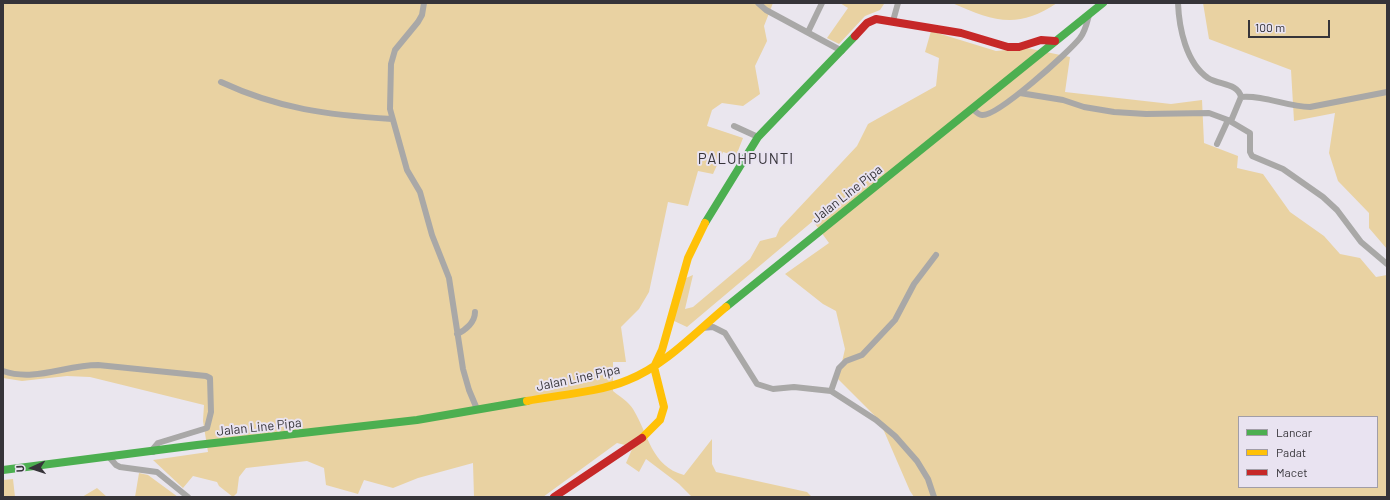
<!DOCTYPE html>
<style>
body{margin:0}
#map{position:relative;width:1390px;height:500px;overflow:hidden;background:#eae6ee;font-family:Barlow,sans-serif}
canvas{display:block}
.frame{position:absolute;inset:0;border:4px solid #363439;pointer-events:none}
.legend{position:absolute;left:1238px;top:416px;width:140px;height:72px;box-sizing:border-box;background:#e9e3f1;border:1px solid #a19da7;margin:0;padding:5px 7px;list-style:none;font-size:12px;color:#363439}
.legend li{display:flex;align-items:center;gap:8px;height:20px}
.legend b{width:20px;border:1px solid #a19da7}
.north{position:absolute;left:12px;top:448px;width:40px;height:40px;-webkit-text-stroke:3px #e9e3f1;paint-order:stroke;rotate:267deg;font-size:11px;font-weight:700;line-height:16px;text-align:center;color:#363439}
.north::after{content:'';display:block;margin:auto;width:14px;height:18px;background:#363439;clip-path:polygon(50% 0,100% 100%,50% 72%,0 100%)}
.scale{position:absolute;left:1248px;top:20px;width:82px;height:18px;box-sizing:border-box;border:2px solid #363439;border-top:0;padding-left:5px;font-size:12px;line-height:14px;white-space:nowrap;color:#363439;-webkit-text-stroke:3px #e9e3f1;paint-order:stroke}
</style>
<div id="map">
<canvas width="1390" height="500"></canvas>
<div class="frame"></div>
<ul class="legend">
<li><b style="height:5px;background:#4caf50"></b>Lancar</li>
<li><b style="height:5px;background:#ffc107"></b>Padat</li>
<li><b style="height:5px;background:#c62828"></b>Macet</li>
</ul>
<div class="north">U</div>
<div class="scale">100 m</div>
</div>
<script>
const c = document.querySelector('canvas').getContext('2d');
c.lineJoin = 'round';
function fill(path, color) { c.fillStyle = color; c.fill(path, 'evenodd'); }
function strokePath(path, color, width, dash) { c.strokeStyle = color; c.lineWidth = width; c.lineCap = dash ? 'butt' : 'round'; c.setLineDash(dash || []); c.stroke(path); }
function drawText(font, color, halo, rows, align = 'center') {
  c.font = font + ' Barlow,sans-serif'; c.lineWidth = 4; c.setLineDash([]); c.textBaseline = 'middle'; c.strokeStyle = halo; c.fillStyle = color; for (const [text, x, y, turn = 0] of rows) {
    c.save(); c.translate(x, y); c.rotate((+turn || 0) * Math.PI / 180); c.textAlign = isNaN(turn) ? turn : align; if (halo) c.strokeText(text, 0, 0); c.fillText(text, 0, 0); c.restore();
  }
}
fill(new Path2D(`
 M 3,3 L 773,3 L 764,26 L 767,41 L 755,66 L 760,94 L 743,106 L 722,103 L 712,110 L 707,126 L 743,138 L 736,156 L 723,152 L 713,174 L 698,171 L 688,206 L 668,202 L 649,292 L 639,309 L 621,327 L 626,362 L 613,362 L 613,391 C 619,396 629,402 633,409 C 649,435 651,466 684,475 L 712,439 L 712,464 L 716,472 L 807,492 L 812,497 L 692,497 L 679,484 L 646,459 L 639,472 L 626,463 L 633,447 L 617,443 L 543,497 L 474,497 L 473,463 L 418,478 L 393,488 L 364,480 L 358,494 L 326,485 L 324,468 L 307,461 L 246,468 L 239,477 L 237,493 L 233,497 L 219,486 L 217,482 L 193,476 L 183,488 L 153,460 L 208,452 L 203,421 L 204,405 L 90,377 L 67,376 L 22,381 L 3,378 Z
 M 840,3 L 884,3 L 884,4 L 880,10 L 865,16 L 839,44 L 827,38 L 848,8 Z
 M 952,3 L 1057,3 C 1017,30 993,21 952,3 Z
 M 1203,3 L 1387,3 L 1387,249 L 1369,228 L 1369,213 L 1338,181 L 1329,153 L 1335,113 L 1294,121 L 1291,70 L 1209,39 Z
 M 931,31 L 996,51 L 1027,48 L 1070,57 L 1065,92 L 1171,104 L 1202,100 L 1204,143 L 1238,156 L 1237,168 L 1263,174 L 1290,212 L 1324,236 L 1340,254 L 1360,258 L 1376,277 L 1387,275 L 1387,497 L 914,497 L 910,491 L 884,431 L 874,415 L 838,379 L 845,349 L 836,311 L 823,304 L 785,274 L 829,243 L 813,221 L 687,327 L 672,320 L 686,278 L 693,275 L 685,309 L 693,307 L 750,259 L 760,241 L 776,237 L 780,228 L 857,146 L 868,124 L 936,86 L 939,58 L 925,52 ZM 1239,417 L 1377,417 L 1377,487 L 1239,487 Z
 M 139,473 L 148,475 L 178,497 L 135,497 Z
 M 13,479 L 15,497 L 3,497 L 3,480 Z
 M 97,488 L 107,497 L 82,497 Z`), '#e9d2a2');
strokePath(new Path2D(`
 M 424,3 L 422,15 L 418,22 L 395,50 L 391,64 L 390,109 L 407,170 L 420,192 L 432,235 L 449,278 L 463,369 L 469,390 L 477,409
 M 758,3 L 766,10 L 842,51
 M 1178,3 C 1179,28 1186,63 1208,78 C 1219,85 1238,83 1241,97 L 1231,121
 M 893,21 L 898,3
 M 808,32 L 822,3
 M 221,82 C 279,109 328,115 392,119
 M 1020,93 L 1063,100 L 1084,107 L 1114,112 L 1146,114 L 1209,113 L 1228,120 L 1250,133 L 1250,152 L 1252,156 L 1283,169 L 1323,197 L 1337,210 L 1361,242 L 1387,264
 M 1241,97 C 1265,95 1287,107 1310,107 L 1387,92
 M 972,108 C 975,111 978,115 982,115 C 997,117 1069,52 1080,38 C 1085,32 1087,23 1089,15
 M 734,126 L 758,137
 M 1217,144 L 1228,120
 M 702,328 L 713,327 L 725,333 L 757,384 L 773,389 L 794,387 L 831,391 L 876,420 L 895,436 L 917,461 L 928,479 L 934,497
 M 457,334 C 466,330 475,322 475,312
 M 3,371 C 35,382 65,365 98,365 L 206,376 L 210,378 L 211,412 L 207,428 L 158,443 L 153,449 L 153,452
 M 831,391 L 839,368 L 846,361 L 862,355 L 895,320 L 914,284 L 936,255
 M 109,457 L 116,465 L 120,467 L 157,472 L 188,497`), '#a9a8a7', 6);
strokePath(new Path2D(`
 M 705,223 L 758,137 L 855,36
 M 726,307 L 1103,3
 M 3,470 L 197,445 L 417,420 L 527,401`), '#4caf50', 8);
strokePath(new Path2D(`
 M 527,401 C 558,395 600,392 628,380 C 664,366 696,332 726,307
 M 642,438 L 660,420 L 664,407 L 654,367 L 662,350 L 688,258 L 705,223`), '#ffc107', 8);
strokePath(new Path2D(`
 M 855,36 L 867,23 L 876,19 L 961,33 L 1008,47 L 1019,47 L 1041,40 L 1055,41
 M 554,497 L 642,438`), '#c62828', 8);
drawText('13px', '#363439', '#e9e3f1', [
 ["Jalan Line Pipa",847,194,-38],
 ["Jalan Line Pipa",578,378,-12],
 ["Jalan Line Pipa",259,427,-6]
]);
c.letterSpacing = '1px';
drawText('15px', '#363439', '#e9e3f1', [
 ["PALOHPUNTI",746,159]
]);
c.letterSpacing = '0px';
</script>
